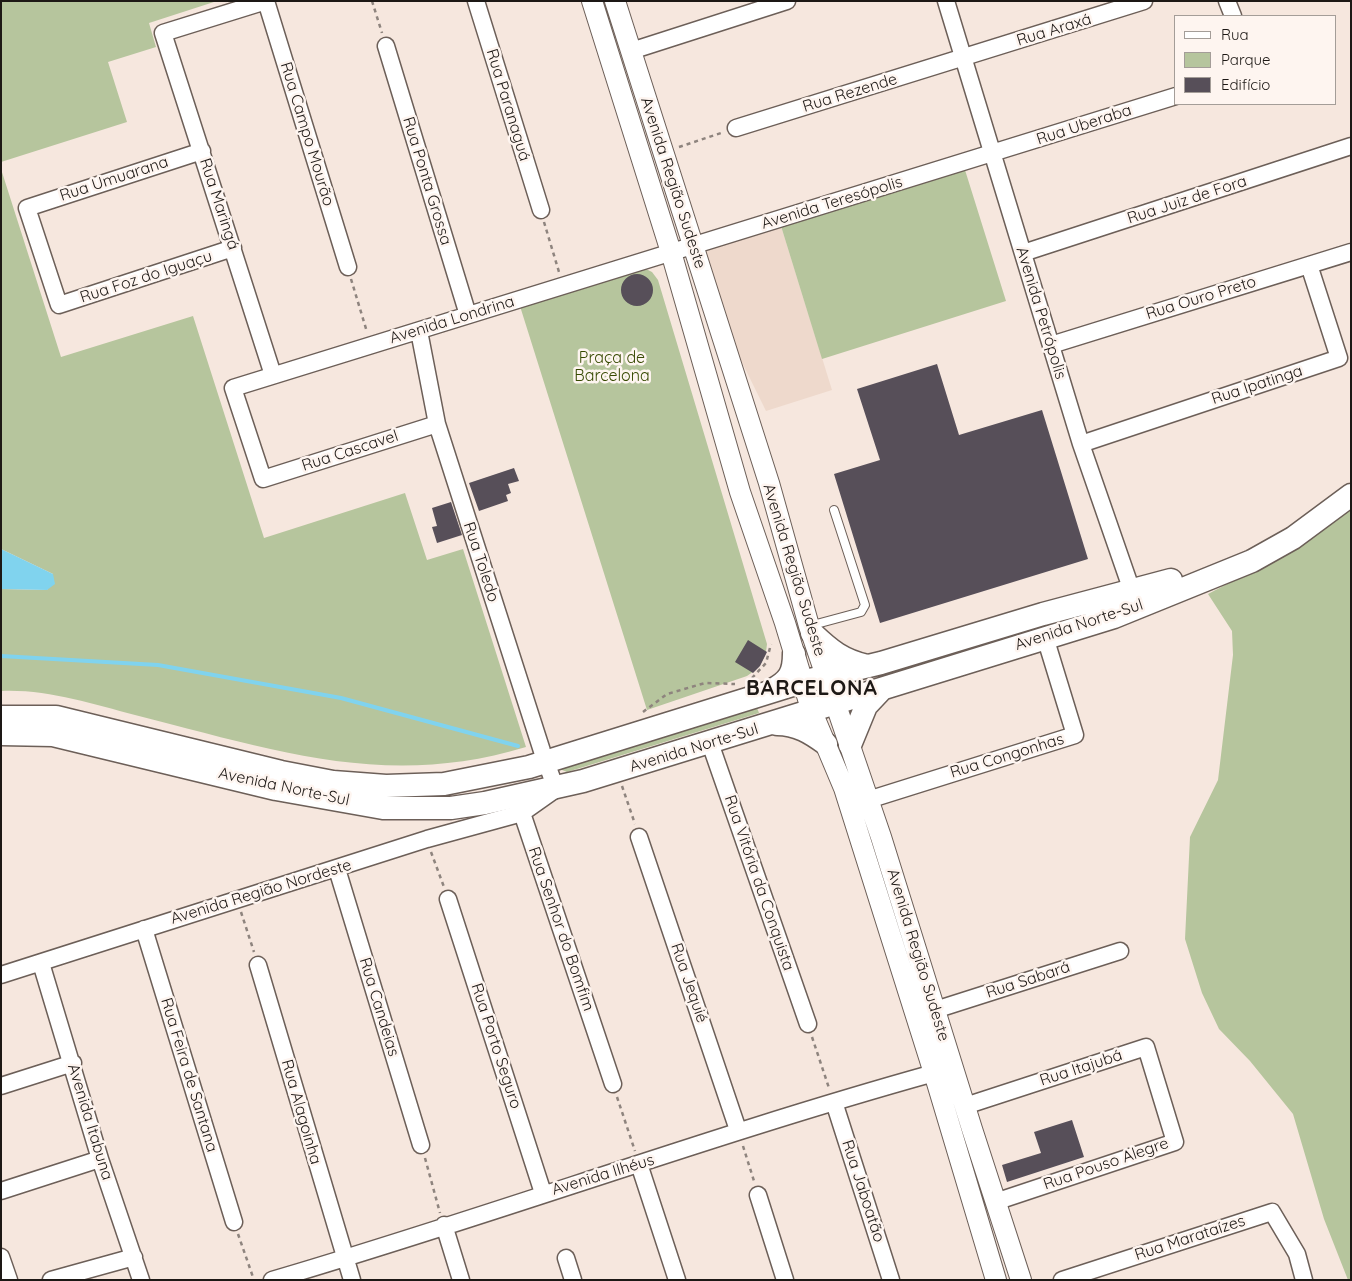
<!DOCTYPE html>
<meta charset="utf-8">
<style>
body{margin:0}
#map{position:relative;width:1352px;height:1281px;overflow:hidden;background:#f6e7de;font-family:Quicksand,sans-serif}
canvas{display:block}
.frame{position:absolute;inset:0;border:2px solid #1d1815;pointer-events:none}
.legend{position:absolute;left:1174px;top:15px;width:162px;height:90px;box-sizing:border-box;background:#fef5f0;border:1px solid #a49d98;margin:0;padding:6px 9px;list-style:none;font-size:15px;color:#1d1815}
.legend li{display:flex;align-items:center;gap:10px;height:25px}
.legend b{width:25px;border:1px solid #a49d98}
</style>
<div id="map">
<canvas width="1352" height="1281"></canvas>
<div class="frame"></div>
<ul class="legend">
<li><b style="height:6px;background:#fff"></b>Rua</li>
<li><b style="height:14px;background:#b6c59d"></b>Parque</li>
<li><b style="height:14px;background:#574f59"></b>Edifício</li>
</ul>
</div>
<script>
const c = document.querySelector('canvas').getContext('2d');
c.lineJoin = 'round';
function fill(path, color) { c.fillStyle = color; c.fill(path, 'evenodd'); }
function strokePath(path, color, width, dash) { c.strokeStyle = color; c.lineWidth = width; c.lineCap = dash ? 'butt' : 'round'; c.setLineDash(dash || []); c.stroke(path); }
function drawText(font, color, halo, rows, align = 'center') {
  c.font = font + ' Quicksand,sans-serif'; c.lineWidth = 5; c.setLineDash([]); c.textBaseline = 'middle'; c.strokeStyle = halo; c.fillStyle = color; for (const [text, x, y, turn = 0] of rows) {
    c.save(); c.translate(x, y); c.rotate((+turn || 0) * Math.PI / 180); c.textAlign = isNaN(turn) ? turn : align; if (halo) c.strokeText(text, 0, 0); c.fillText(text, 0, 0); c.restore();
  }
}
fill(new Path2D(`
 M 781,226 L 832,390 L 766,411 L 730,338 L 702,251 Z`), '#eed9cc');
fill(new Path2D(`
 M 1,1 L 217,1 L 149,23 L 156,47 L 108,62 L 127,122 L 1,162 Z
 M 1,169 L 61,357 L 193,316 L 264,538 L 405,493 L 427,560 L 463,549 L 526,747 C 385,790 271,749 135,715 C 92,704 47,689 1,691 L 1,589 L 47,590 L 53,574 L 1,549 Z
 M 965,170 L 1006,301 L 822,359 L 781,226 Z
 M 642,267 L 652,272 L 658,280 L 767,644 C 766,659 759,668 747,676 L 647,710 L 519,303 Z
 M 1351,506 L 1351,1280 L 1348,1280 L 1324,1219 L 1293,1114 L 1250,1061 L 1219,1029 L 1202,993 L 1185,939 L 1190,837 L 1218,780 L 1233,655 L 1232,631 L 1208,594 L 1300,546 Z
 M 756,705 L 759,713 L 567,772 L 562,770 L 561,767 Z`), '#b6c59d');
fill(new Path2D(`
 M 1,549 L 53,574 L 55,584 L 47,590 L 1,589 Z`), '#80d3ee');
strokePath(new Path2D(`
 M 1,656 L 158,665 L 341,698 L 518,746`), '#80d3ee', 4);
fill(new Path2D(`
 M621 290a16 16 0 1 1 32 0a16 16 0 1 1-32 0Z
 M 937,364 L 959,435 L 1042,410 L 1088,559 L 880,623 L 834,474 L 880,460 L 857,389 Z
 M 514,468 L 519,481 L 508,484 L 511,493 L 506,495 L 508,501 L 479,511 L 469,483 Z
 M 451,502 L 462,535 L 437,543 L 432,527 L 437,526 L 432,508 Z
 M 748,640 L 767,652 L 760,666 L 753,673 L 735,662 Z
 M 1072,1120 L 1084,1157 L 1007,1182 L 1002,1165 L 1041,1153 L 1034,1132 Z`), '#574f59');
const service = new Path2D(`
 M 809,626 L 861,612 L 865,605 L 834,510`);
const minor = new Path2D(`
 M 266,1 L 163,33 L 273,375
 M 266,1 L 348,267
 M 476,1 L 541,210
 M 946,1 L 1081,444 L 1132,591 L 1131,600
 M 1227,1 L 1233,16
 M 386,46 L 468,315
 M 631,51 L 787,1
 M 736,128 L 1144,1
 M 202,151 L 27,208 L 59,305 L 233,248
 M 1023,253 L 1351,146
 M 1051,345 L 1351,252
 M 437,424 L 263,479 L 233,388 L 1176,96
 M 1081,444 L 1339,358 L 1309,265
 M 710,743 L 808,1024
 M 868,800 L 1075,735 L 1045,637
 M 522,813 L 613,1084
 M 639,837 L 738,1130
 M 337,869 L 421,1145
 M 448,899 L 543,1193
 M 144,929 L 234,1222
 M 41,963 L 100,1159 L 141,1280
 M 258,965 L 352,1280
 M 1,975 L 427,839 L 522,813 L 556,789 L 542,751 L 437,424 L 419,331
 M 935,1010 L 1120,951
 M 1,1086 L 73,1063
 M 834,1102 L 891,1280
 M 965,1106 L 1146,1047 L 1175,1142 L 995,1202
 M 639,1164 L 677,1280
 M 1,1191 L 100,1159
 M 758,1195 L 785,1280
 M 444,1225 L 461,1280
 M 1,1257 L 9,1280
 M 566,1258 L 573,1280
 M 51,1280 L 134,1257
 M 272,1280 C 494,1215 711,1135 934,1073
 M 1062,1280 L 1272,1212 L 1297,1254 L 1304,1280`);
const tertiary = new Path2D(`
 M 592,1 L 671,252 L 740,492 L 785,623 L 812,712 L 844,788 L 934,1073 L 996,1280
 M 615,1 L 769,483 L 809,626 L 881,837 L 972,1129 L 1021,1280`);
const secondary = new Path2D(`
 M 812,633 C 831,651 842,660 867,666
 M 772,690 C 789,681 794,673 794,654
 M 1,717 L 56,717 L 281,772 L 333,782 L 386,786 L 444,784 L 529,767 L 802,682 L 881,663 L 1043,614 L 1171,580
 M 777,724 C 797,724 811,733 826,744
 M 1,734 L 53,735 L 276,789 L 383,808 L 451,808 L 485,803 L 583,781 L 1114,617 L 1252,561 L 1293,538 L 1351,495
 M 850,745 L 866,706 L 882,689`);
strokePath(service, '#6c5f58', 10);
strokePath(minor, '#6c5f58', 19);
strokePath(tertiary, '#6c5f58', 22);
strokePath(secondary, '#6c5f58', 25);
strokePath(new Path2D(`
 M 372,1 L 382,33
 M 679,147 L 724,132
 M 544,222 L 559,272
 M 351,279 L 367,332
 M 752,678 L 766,663 L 771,644
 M 643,712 L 667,694 L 705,683 L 735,684
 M 622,786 L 635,824
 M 431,852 L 444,887
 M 241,912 L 254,952
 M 812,1037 L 829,1088
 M 617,1097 L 635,1151
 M 743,1146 L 754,1181
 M 425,1158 L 440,1213
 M 238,1234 L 254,1280`), '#8e847e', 2.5, [4, 4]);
strokePath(service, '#fff', 8);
strokePath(minor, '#fff', 16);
strokePath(tertiary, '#fff', 20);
strokePath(secondary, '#fff', 22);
drawText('16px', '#1d1815', '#fef5f0', [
 ["Rua Araxá",1054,30,-17],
 ["Rua Rezende",850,93,-17],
 ["Rua Paranaguá",508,105,73],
 ["Rua Uberaba",1084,125,-18],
 ["Rua Campo Mourão",307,134,73],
 ["Rua Umuarana",114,179,-18],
 ["Rua Ponta Grossa",427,181,73],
 ["Avenida Região Sudeste",673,183,72],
 ["Rua Juiz de Fora",1187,200,-18],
 ["Avenida Teresópolis",832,203,-17],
 ["Rua Maringá",219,204,72],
 ["Rua Foz do Iguaçu",146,277,-18],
 ["Rua Ouro Preto",1201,298,-17],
 ["Avenida Petrópolis",1041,313,73],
 ["Avenida Londrina",452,320,-17],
 ["Rua Ipatinga",1257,385,-18],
 ["Rua Cascavel",350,451,-18],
 ["Rua Toledo",481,562,72],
 ["Avenida Região Sudeste",794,570,73],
 ["Avenida Norte-Sul",1079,625,-18],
 ["Avenida Norte-Sul",694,748,-17],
 ["Rua Congonhas",1007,756,-17],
 ["Avenida Norte-Sul",284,787,12],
 ["Rua Vitória da Conquista",759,883,71],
 ["Avenida Região Nordeste",261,892,-17],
 ["Rua Senhor do Bomfim",561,929,71],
 ["Avenida Região Sudeste",918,955,73],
 ["Rua Sabará",1028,980,-18],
 ["Rua Jequié",689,983,71],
 ["Rua Candeias",379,1007,73],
 ["Rua Porto Seguro",496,1046,72],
 ["Rua Itajubá",1081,1068,-18],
 ["Rua Feira de Santana",189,1075,73],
 ["Rua Alagoinha",301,1112,74],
 ["Avenida Itabuna",90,1122,73],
 ["Rua Pouso Alegre",1106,1164,-19],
 ["Avenida Ilhéus",603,1175,-17],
 ["Rua Jaboatão",863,1191,72],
 ["Rua Marataízes",1190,1238,-18]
]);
drawText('16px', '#364900', '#fef5f0', [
 ["Praça de",612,358],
 ["Barcelona",612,376]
]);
c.letterSpacing = '1px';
drawText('bold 21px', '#1d1815', '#fef5f0', [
 ["BARCELONA",812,689]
]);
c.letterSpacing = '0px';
</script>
